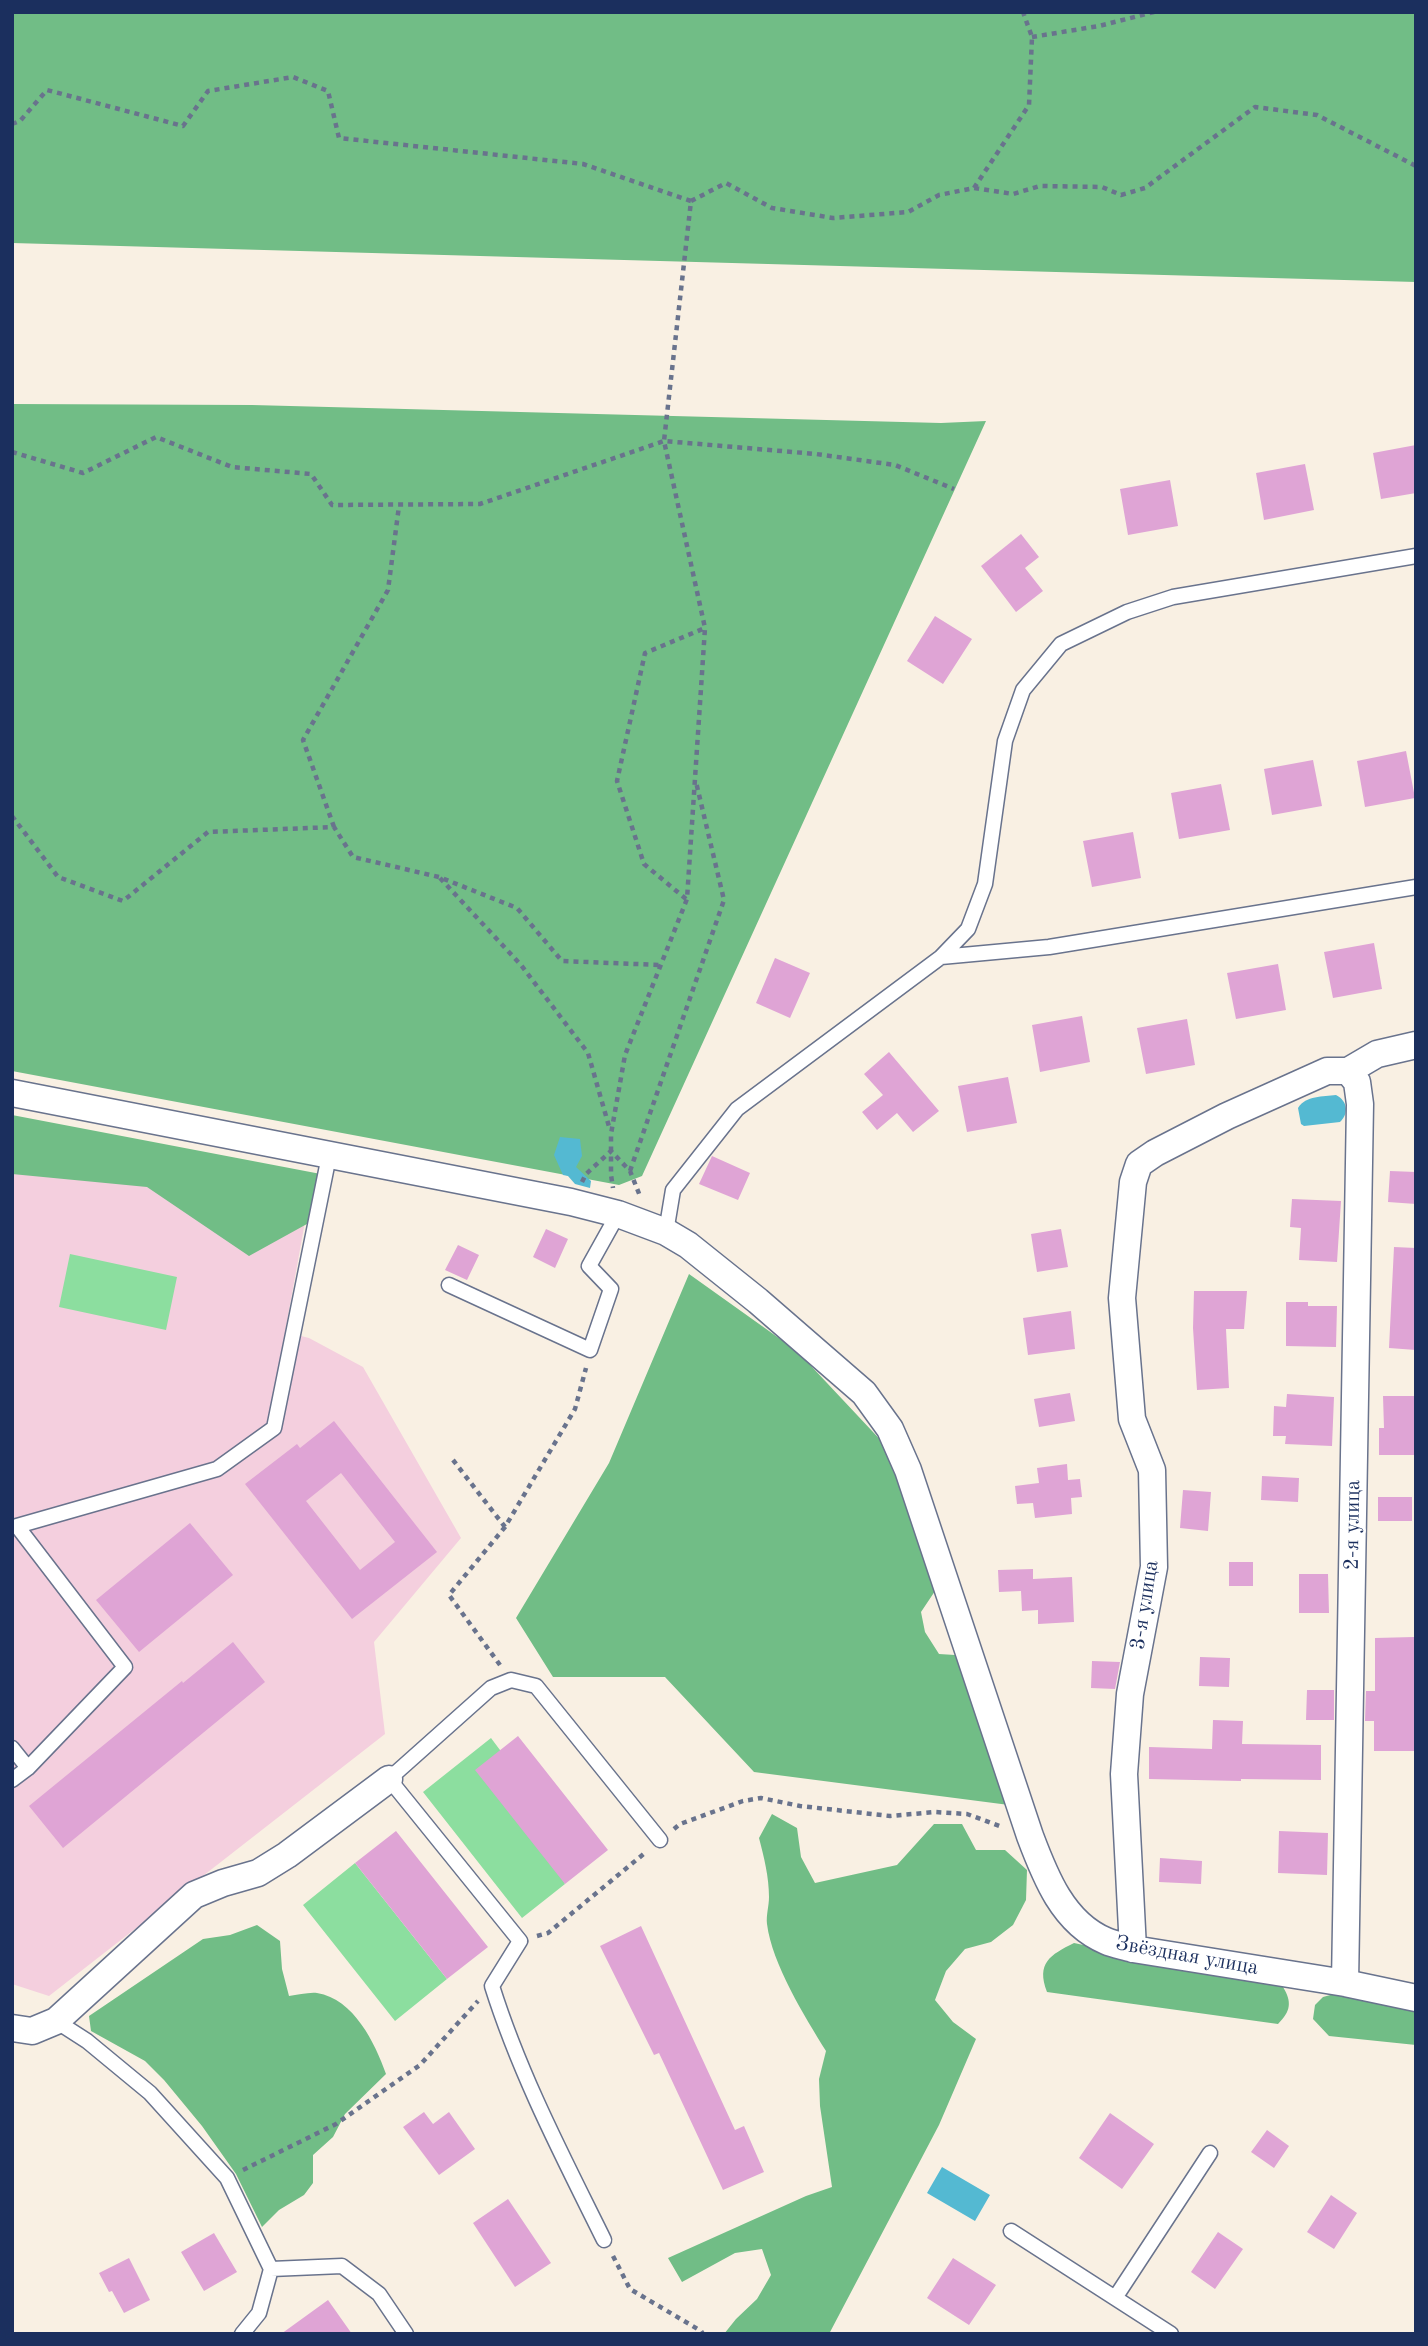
<!DOCTYPE html>
<meta charset="utf-8">
<style>
body{margin:0}
#map{position:relative;width:1428px;height:2346px;overflow:hidden;background:#f9f0e3;font-family:"Old Standard TT",serif}
canvas{display:block}
.frame{position:absolute;inset:0;border:14px solid #1b2f5e;pointer-events:none}
</style>
<div id="map">
<canvas width="1428" height="2346"></canvas>
<div class="frame"></div>
</div>
<script>
const c = document.querySelector('canvas').getContext('2d');
c.lineJoin = 'round';
function fill(path, color) { c.fillStyle = color; c.fill(path, 'evenodd'); }
function strokePath(path, color, width, dash) { c.strokeStyle = color; c.lineWidth = width; c.lineCap = dash ? 'butt' : 'round'; c.setLineDash(dash || []); c.stroke(path); }
function drawText(font, color, halo, rows, align = 'center') {
  c.font = font + ' "Old Standard TT",serif'; c.lineWidth = 5; c.setLineDash([]); c.textBaseline = 'middle'; c.strokeStyle = halo; c.fillStyle = color; for (const [text, x, y, turn = 0] of rows) {
    c.save(); c.translate(x, y); c.rotate((+turn || 0) * Math.PI / 180); c.textAlign = isNaN(turn) ? turn : align; if (halo) c.strokeText(text, 0, 0); c.fillText(text, 0, 0); c.restore();
  }
}
fill(new Path2D(`
 M 12,1126 L 313,1178 L 285,1332 L 309,1338 L 363,1367 L 461,1538 L 374,1642 L 385,1734 L 49,1996 L 12,1984 Z`), '#f4cfde');
fill(new Path2D(`
 M 70,1254 L 177,1277 L 166,1330 L 59,1307 Z
 M 491,1738 L 500,1750 L 565,1884 L 522,1918 L 423,1792 Z
 M 355,1863 L 447,1979 L 395,2021 L 303,1905 Z`), '#8cde9f');
fill(new Path2D(`
 M 12,12 L 1416,12 L 1416,282 L 12,243 Z
 M 12,404 L 252,405 L 941,423 L 986,421 L 642,1176 L 619,1185 L 12,1071 Z
 M 12,1115 L 326,1175 L 325,1214 L 249,1256 L 147,1187 L 12,1174 Z
 M 689,1274 L 797,1351 L 888,1448 L 935,1591 L 921,1612 L 925,1632 L 939,1654 L 955,1655 L 1009,1805 L 754,1772 L 665,1677 L 553,1677 L 516,1618 L 609,1463 Z
 M 772,1814 L 797,1828 L 801,1857 L 815,1883 L 897,1865 L 934,1824 L 962,1824 L 976,1850 L 1005,1850 L 1027,1870 L 1026,1900 L 1013,1925 L 991,1942 L 965,1949 L 946,1971 L 935,2000 L 953,2022 L 976,2039 L 939,2125 L 829,2334 L 724,2334 L 736,2319 L 757,2299 L 771,2275 L 762,2249 L 735,2253 L 682,2282 L 668,2258 L 806,2196 L 832,2187 L 820,2106 L 819,2079 L 826,2051 C 805,2017 772,1964 767,1924 C 766,1915 769,1906 769,1897 C 769,1877 764,1857 759,1838 Z
 M 257,1925 L 280,1941 L 282,1969 L 289,1996 C 298,1995 309,1992 317,1993 C 354,1999 375,2043 386,2074 L 345,2114 L 333,2137 L 313,2155 L 313,2183 L 304,2195 L 279,2210 L 262,2227 L 236,2174 L 202,2126 L 164,2080 L 145,2061 L 91,2031 L 89,2016 L 203,1939 L 230,1935 Z
 M 1074,1943 L 1283,1987 C 1292,2002 1291,2011 1278,2024 L 1047,1992 C 1036,1963 1050,1955 1074,1943 Z
 M 1334,1994 L 1416,2012 L 1416,2045 L 1329,2036 L 1313,2019 L 1315,2005 L 1323,1997 Z`), '#71bd86');
fill(new Path2D(`
 M 1336,1095 C 1348,1101 1349,1114 1340,1122 L 1304,1126 L 1301,1124 L 1298,1108 C 1306,1095 1323,1097 1336,1095 Z
 M 560,1137 L 580,1139 L 582,1156 L 576,1167 L 591,1181 L 590,1188 L 575,1184 L 568,1176 L 563,1175 L 554,1155 Z
 M 942,2167 L 990,2195 L 975,2221 L 927,2193 Z`), '#54b9d2');
fill(new Path2D(`
 M 1416,445 L 1416,493 L 1381,499 L 1373,453 Z
 M 1305,464 L 1314,510 L 1264,520 L 1256,473 Z
 M 1170,480 L 1178,526 L 1128,535 L 1120,489 Z
 M 1021,534 L 1039,557 L 1025,568 L 1043,591 L 1016,612 L 981,566 Z
 M 935,616 L 972,639 L 943,684 L 907,661 Z
 M 1406,751 L 1415,798 L 1365,807 L 1357,761 Z
 M 1313,760 L 1322,806 L 1272,815 L 1264,769 Z
 M 1221,784 L 1230,830 L 1179,839 L 1171,793 Z
 M 1133,832 L 1141,878 L 1092,887 L 1083,841 Z
 M 1374,943 L 1382,989 L 1333,998 L 1324,952 Z
 M 775,958 L 810,973 L 790,1018 L 756,1003 Z
 M 1278,964 L 1286,1010 L 1236,1019 L 1227,973 Z
 M 1082,1016 L 1090,1062 L 1040,1072 L 1032,1025 Z
 M 1187,1019 L 1195,1065 L 1146,1074 L 1137,1028 Z
 M 889,1052 L 939,1111 L 913,1132 L 897,1113 L 877,1130 L 862,1112 L 883,1095 L 864,1074 Z
 M 1008,1077 L 1017,1123 L 967,1132 L 958,1086 Z
 M 712,1156 L 750,1173 L 738,1200 L 699,1184 Z
 M 1390,1171 L 1416,1172 L 1416,1204 L 1388,1202 Z
 M 1292,1199 L 1341,1201 L 1337,1262 L 1299,1260 L 1301,1228 L 1290,1227 Z
 M 546,1229 L 568,1239 L 555,1268 L 533,1257 Z
 M 1061,1229 L 1068,1267 L 1037,1272 L 1031,1234 Z
 M 458,1245 L 479,1255 L 467,1280 L 445,1270 Z
 M 1394,1247 L 1416,1248 L 1416,1350 L 1389,1348 Z
 M 1194,1291 L 1247,1291 L 1244,1329 L 1226,1329 L 1229,1388 L 1197,1390 L 1193,1328 Z
 M 1286,1302 L 1308,1302 L 1308,1306 L 1337,1306 L 1336,1347 L 1286,1346 Z
 M 1071,1311 L 1075,1349 L 1028,1355 L 1023,1318 Z
 M 1070,1393 L 1075,1421 L 1039,1427 L 1034,1399 Z
 M 1287,1394 L 1334,1397 L 1332,1446 L 1285,1444 L 1286,1436 L 1273,1436 L 1274,1406 L 1286,1407 Z
 M 1383,1396 L 1416,1396 L 1416,1455 L 1379,1455 L 1379,1428 L 1384,1428 Z
 M 334,1421 L 437,1552 L 352,1619 L 245,1484 L 297,1444 L 300,1448 ZM 341,1473 L 395,1542 L 360,1570 L 306,1501 Z
 M 1067,1464 L 1068,1480 L 1080,1479 L 1082,1497 L 1071,1498 L 1072,1514 L 1035,1518 L 1033,1503 L 1017,1504 L 1015,1486 L 1039,1483 L 1037,1468 Z
 M 1262,1476 L 1299,1478 L 1298,1502 L 1261,1500 Z
 M 1183,1490 L 1211,1492 L 1208,1531 L 1180,1528 Z
 M 1378,1497 L 1412,1497 L 1412,1521 L 1378,1521 Z
 M 190,1523 L 233,1575 L 139,1652 L 96,1600 Z
 M 1229,1562 L 1253,1562 L 1253,1586 L 1229,1586 Z
 M 1033,1569 L 1033,1579 L 1072,1577 L 1074,1622 L 1038,1624 L 1038,1610 L 1022,1611 L 1021,1591 L 999,1592 L 998,1570 Z
 M 1299,1574 L 1328,1574 L 1329,1613 L 1299,1613 Z
 M 1414,1637 L 1414,1751 L 1374,1751 L 1374,1721 L 1365,1721 L 1366,1691 L 1375,1691 L 1375,1638 Z
 M 233,1642 L 265,1682 L 63,1848 L 29,1806 L 182,1681 L 183,1683 Z
 M 1200,1657 L 1230,1658 L 1229,1687 L 1199,1686 Z
 M 1092,1661 L 1120,1662 L 1115,1689 L 1091,1688 Z
 M 1307,1690 L 1334,1690 L 1334,1720 L 1306,1720 Z
 M 1213,1720 L 1243,1721 L 1242,1744 L 1321,1745 L 1321,1780 L 1241,1779 L 1241,1781 L 1149,1779 L 1149,1747 L 1212,1749 Z
 M 518,1736 L 608,1850 L 565,1884 L 475,1770 Z
 M 396,1831 L 488,1947 L 447,1979 L 355,1863 Z
 M 1279,1831 L 1328,1833 L 1327,1875 L 1278,1873 Z
 M 1160,1858 L 1202,1861 L 1201,1884 L 1159,1882 Z
 M 641,1926 L 735,2130 L 744,2126 L 764,2172 L 723,2190 L 659,2053 L 654,2055 L 600,1946 Z
 M 424,2112 L 433,2124 L 449,2112 L 475,2149 L 439,2175 L 403,2127 Z
 M 1110,2113 L 1154,2144 L 1122,2189 L 1079,2158 Z
 M 1267,2130 L 1289,2146 L 1274,2168 L 1251,2152 Z
 M 1331,2195 L 1357,2213 L 1334,2249 L 1307,2232 Z
 M 508,2199 L 551,2263 L 515,2287 L 473,2223 Z
 M 1218,2232 L 1243,2249 L 1215,2289 L 1191,2272 Z
 M 214,2233 L 237,2272 L 204,2291 L 181,2252 Z
 M 129,2258 L 150,2300 L 124,2313 L 112,2291 L 109,2292 L 99,2273 Z
 M 953,2258 L 996,2285 L 969,2325 L 927,2298 Z
 M 328,2300 L 352,2334 L 281,2334 Z`), '#dfa4d5');
const service = new Path2D(`
 M 941,957 L 1049,947 L 1416,887
 M 666,1232 L 673,1190 L 737,1109 L 941,957 L 968,929 L 985,884 L 1005,741 L 1023,690 L 1061,644 L 1127,612 L 1173,597 L 1416,556
 M 449,1285 L 590,1350 L 611,1289 L 589,1266 L 618,1214
 M 12,1748 L 28,1768
 M 12,1780 L 28,1768 L 125,1667 L 17,1526 L 217,1469 L 274,1428 L 329,1156
 M 56,2021 L 87,2041 L 150,2093 L 227,2178 L 271,2269 L 259,2313 L 242,2334
 M 1011,2231 L 1171,2334
 M 604,2240 C 563,2157 520,2075 492,1986 L 520,1941 L 389,1779 L 491,1688 L 511,1680 L 536,1686 L 660,1840
 M 271,2269 L 342,2266 L 379,2294 L 406,2334
 M 1115,2298 L 1210,2153`);
const minor = new Path2D(`
 M 12,1093 L 571,1202 L 618,1214 L 666,1232 L 688,1245 L 758,1301 L 864,1393 L 890,1429 L 908,1470 L 1030,1836 C 1045,1876 1063,1923 1106,1941 C 1115,1945 1124,1946 1133,1949 L 1345,1983 L 1416,1998
 M 1133,1949 L 1124,1774 L 1130,1694 L 1154,1567 L 1152,1470 L 1132,1419 L 1122,1298 L 1133,1182 L 1139,1164 L 1155,1153 L 1227,1116 L 1327,1071 L 1348,1071 L 1377,1054 L 1416,1045
 M 1345,1983 L 1360,1104 L 1357,1082 L 1348,1071
 M 12,2028 L 32,2031 L 56,2021 L 194,1895 L 223,1883 L 258,1873 L 287,1855 L 389,1779`);
strokePath(service, '#69738d', 17);
strokePath(minor, '#69738d', 29);
strokePath(new Path2D(`
 M 1032,37 L 1099,26 L 1154,12
 M 12,124 L 20,121 L 47,90 L 183,126 L 208,91 L 293,77 L 328,91 L 339,138 L 583,164 L 691,201 L 664,441 L 816,454 L 895,465 L 954,489
 M 974,188 L 1029,105 L 1032,37 L 1023,12
 M 691,201 L 726,183 L 772,208 L 833,218 L 908,212 L 939,195 L 974,188 L 1013,194 L 1040,186 L 1102,187 L 1121,195 L 1145,188 L 1255,107 L 1317,115 L 1416,166
 M 12,452 L 83,473 L 156,437 L 232,467 L 311,474 L 332,505 L 480,504 L 664,441 L 705,628 L 687,899 L 625,1055 L 611,1134 L 611,1175 L 613,1188
 M 12,816 L 58,877 L 123,901 L 208,832 L 334,827 L 353,857 L 439,877 L 517,908 L 562,961 L 660,965
 M 334,827 L 303,740 L 388,590 L 399,506
 M 440,878 L 521,965 L 588,1053 L 610,1130
 M 686,899 L 644,864 L 617,781 L 645,653 L 705,628
 M 630,1171 L 724,900 L 696,782
 M 582,1182 L 586,1174 L 611,1151 L 630,1171 L 640,1196
 M 453,1460 L 505,1527
 M 500,1665 L 449,1595 L 505,1527 L 575,1409 L 586,1368
 M 674,1829 L 680,1824 L 743,1801 L 761,1798 L 800,1806 L 890,1816 L 935,1812 L 967,1814 L 1002,1827
 M 537,1936 L 548,1933 L 646,1852
 M 243,2170 L 336,2124 L 420,2065 L 478,2001
 M 613,2256 L 630,2289 L 701,2331 L 703,2334`), '#69738d', 4.5, [5, 5]);
strokePath(service, '#fff', 14);
strokePath(minor, '#fff', 26);
drawText('21px', '#1b2f5e', '#fff', [
 ["2-я улица",1353,1525,-89],
 ["3-я улица",1145,1605,-81],
 ["Звёздная улица",1187,1956,10]
]);
</script>
